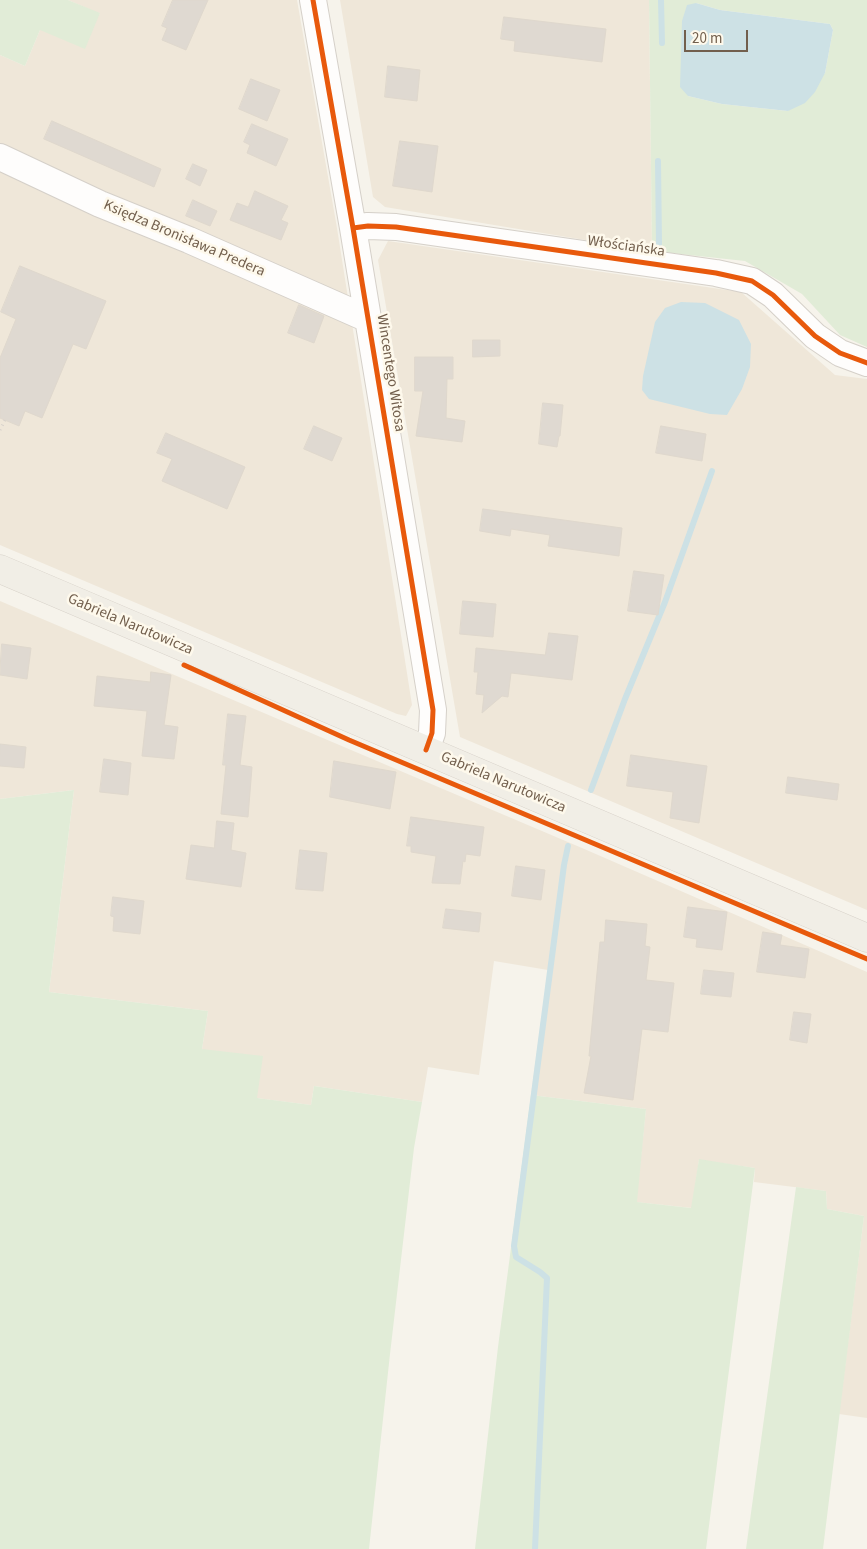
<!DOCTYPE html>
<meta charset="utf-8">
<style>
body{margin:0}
#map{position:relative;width:867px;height:1549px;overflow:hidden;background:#f6f3eb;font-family:"Source Sans 3",sans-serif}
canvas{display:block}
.scale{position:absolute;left:684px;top:30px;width:64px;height:22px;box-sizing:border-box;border:2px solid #725f4d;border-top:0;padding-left:6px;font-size:15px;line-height:18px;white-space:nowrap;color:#725f4d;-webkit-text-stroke:4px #fef9ec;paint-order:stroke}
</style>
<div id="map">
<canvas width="867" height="1549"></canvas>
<div class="scale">20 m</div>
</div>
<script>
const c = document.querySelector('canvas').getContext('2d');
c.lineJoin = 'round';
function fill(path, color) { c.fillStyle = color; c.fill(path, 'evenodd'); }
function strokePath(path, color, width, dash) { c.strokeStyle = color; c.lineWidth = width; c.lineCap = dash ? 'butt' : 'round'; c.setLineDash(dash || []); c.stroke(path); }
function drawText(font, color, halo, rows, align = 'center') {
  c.font = font + ' "Source Sans 3",sans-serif'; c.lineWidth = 5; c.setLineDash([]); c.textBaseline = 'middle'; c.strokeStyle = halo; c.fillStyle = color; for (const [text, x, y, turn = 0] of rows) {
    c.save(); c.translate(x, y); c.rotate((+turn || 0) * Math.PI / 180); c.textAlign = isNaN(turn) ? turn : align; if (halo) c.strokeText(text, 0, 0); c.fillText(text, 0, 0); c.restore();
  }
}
fill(new Path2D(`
 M 68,0 L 297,0 L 337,228 L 412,705 L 406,716 L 397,714 L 0,545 L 0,55 L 25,66 L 40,30 L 100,14 Z
 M 340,0 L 649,0 L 652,251 L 385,207 L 373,197 Z
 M 388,241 L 741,292 L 835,375 L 867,379 L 867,910 L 460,737 L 378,260 Z
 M 0,601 L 582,848 L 867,972 L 867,1418 L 839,1414 L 864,1216 L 827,1209 L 826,1191 L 754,1182 L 755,1168 L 699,1160 L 692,1208 L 636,1202 L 646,1109 L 531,1095 L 548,970 L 494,961 L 479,1075 L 428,1067 L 422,1102 L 314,1086 L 311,1105 L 256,1098 L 202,1049 L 208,1011 L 49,992 L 74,790 L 0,799 Z`), '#efe7d9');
fill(new Path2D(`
 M 0,0 L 68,0 L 100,13 L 85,49 L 40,30 L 25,66 L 0,55 Z
 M 649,0 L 867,0 L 867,347 L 840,335 L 802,294 L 745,261 L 652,251 ZM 696,3 L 720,10 L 830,24 L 833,30 L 825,73 L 788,111 L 722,104 L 688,96 Z
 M 74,790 L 49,992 L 208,1011 L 202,1049 L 263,1056 L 257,1098 L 311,1105 L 314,1086 L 422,1102 L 414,1148 L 390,1354 L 369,1549 L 0,1549 L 0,799 Z
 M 531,1095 L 646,1109 L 637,1202 L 691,1208 L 699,1159 L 755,1168 L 706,1549 L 475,1549 L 498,1347 Z
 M 796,1187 L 826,1191 L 827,1209 L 864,1216 L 823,1549 L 746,1549 Z`), '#e1ecd7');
fill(new Path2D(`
 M 696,3 L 720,10 L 830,24 L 833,30 L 825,73 L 815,92 L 805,103 L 788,111 L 722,104 L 688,96 L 680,87 L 682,21 L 687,5 Z
 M 681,302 L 705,303 L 739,320 L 751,344 L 750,367 L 742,389 L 727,415 L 710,414 L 649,399 L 642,390 L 643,376 L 655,322 L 665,308 Z`), '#cde1e5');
strokePath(new Path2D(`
 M 661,0 L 662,43
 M 658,161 L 659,244
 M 591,790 L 625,699 L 665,602 L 712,471
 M 535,1549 L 547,1278 L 540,1272 L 516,1257 L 514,1246 L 564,865 L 568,846`), '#cde1e5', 6);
const building = new Path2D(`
 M 173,0 L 208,0 L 186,50 L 162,40 L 167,28 L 162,26 Z
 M 504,17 L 606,29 L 602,62 L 514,51 L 515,41 L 501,39 Z
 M 388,66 L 420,70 L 417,101 L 385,97 Z
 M 251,79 L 280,90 L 267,121 L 239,109 Z
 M 52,121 L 161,169 L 154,187 L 44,139 Z
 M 252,124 L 288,139 L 276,166 L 247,153 L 250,145 L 244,142 Z
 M 400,141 L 438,146 L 432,192 L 393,186 Z
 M 193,164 L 207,170 L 200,186 L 186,179 Z
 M 255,191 L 288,206 L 281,220 L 288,223 L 281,240 L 230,220 L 237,203 L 248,207 Z
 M 193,200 L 217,211 L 210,226 L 186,216 Z
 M 20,266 L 106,301 L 86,349 L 73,344 L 42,418 L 25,411 L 19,426 L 0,418 L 0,358 L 16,319 L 1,312 Z
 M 299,305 L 324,316 L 314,343 L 288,333 Z
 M 473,340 L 500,340 L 500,356 L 473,357 Z
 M 415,357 L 453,357 L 453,379 L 447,379 L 446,418 L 465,421 L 462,442 L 416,436 L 423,391 L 415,391 Z
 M 543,403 L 563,405 L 560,436 L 559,436 L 557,447 L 539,444 Z
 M 314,426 L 342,438 L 332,461 L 304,449 Z
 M 661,426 L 706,434 L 702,461 L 656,453 Z
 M 166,433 L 245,467 L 227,509 L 162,481 L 172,459 L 157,453 Z
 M 483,509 L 622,528 L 619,556 L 548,546 L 550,535 L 511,529 L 510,536 L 480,531 Z
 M 634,571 L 664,575 L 658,615 L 628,611 Z
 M 463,601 L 496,604 L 493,637 L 460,634 Z
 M 549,633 L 578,636 L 572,680 L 511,673 L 508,697 L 502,696 L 482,713 L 484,695 L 476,694 L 478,672 L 474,672 L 476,648 L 545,655 Z
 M 2,644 L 31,648 L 27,679 L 0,675 Z
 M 151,672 L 171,675 L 164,725 L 178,727 L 174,759 L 142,756 L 147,711 L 94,706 L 97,676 L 150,682 Z
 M 228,714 L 246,716 L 240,765 L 252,767 L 248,817 L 221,814 L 226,765 L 223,765 Z
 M 0,744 L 26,747 L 24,768 L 0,766 Z
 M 631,755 L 707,766 L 699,823 L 670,818 L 673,792 L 627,786 Z
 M 104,759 L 131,763 L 128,795 L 100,792 Z
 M 334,761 L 396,772 L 390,809 L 330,797 Z
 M 788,777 L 839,784 L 837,800 L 786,793 Z
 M 411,817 L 484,827 L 480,856 L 466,854 L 465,862 L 463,861 L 460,884 L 432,883 L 436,856 L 411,852 L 411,846 L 407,846 Z
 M 217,821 L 234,823 L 231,850 L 246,853 L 241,887 L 186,879 L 191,845 L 214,848 Z
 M 300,850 L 327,853 L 323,891 L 296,889 Z
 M 516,866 L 545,870 L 541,900 L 512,896 Z
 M 113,897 L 144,901 L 140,934 L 113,931 L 114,917 L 111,916 Z
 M 688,907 L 727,912 L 722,950 L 696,947 L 697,939 L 684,937 Z
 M 446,909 L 481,913 L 479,932 L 443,928 Z
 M 606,920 L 647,924 L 645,946 L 650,947 L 646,980 L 674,983 L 668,1032 L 642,1029 L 633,1100 L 584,1093 L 591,1056 L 589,1056 L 600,942 L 604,942 Z
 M 763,932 L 782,935 L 780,945 L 809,949 L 805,978 L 757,972 Z
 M 704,970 L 734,973 L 731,997 L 701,994 Z
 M 794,1012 L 811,1014 L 807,1043 L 790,1040 Z`);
fill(building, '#dfd9d1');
strokePath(building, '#dfd8cd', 1);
const street = new Path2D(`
 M 313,0 L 353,228 L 433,710 L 432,733 L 426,750
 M 0,157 L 100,204 L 189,240 L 368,319
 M 353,228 L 368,226 L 396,227 L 716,273 L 752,281 L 773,295 L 815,336 L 840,353 L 867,363`);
const primary = new Path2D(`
 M 0,569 L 867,938`);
strokePath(street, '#d5d0c9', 28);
strokePath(primary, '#d5cfc7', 29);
strokePath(new Path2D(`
 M 0,430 L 5,420`), '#d7d1cb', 3, [1, 4]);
strokePath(street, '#fefdfc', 26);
strokePath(primary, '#f1eee6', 28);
strokePath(new Path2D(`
 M 313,0 L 353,228 L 433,710 L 432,733 L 426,750
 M 353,228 L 368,226 L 396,227 L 716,273 L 752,281 L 773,295 L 815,336 L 840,353 L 867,363
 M 184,665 L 349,740 L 867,959`), '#e8590c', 5);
drawText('15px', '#725f4d', '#fef9ec', [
 ["Księdza Bronisława Predera",184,239,23],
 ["Włościańska",626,247,8],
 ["Wincentego Witosa",390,373,81],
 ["Gabriela Narutowicza",130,625,23],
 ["Gabriela Narutowicza",503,783,23]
]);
</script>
